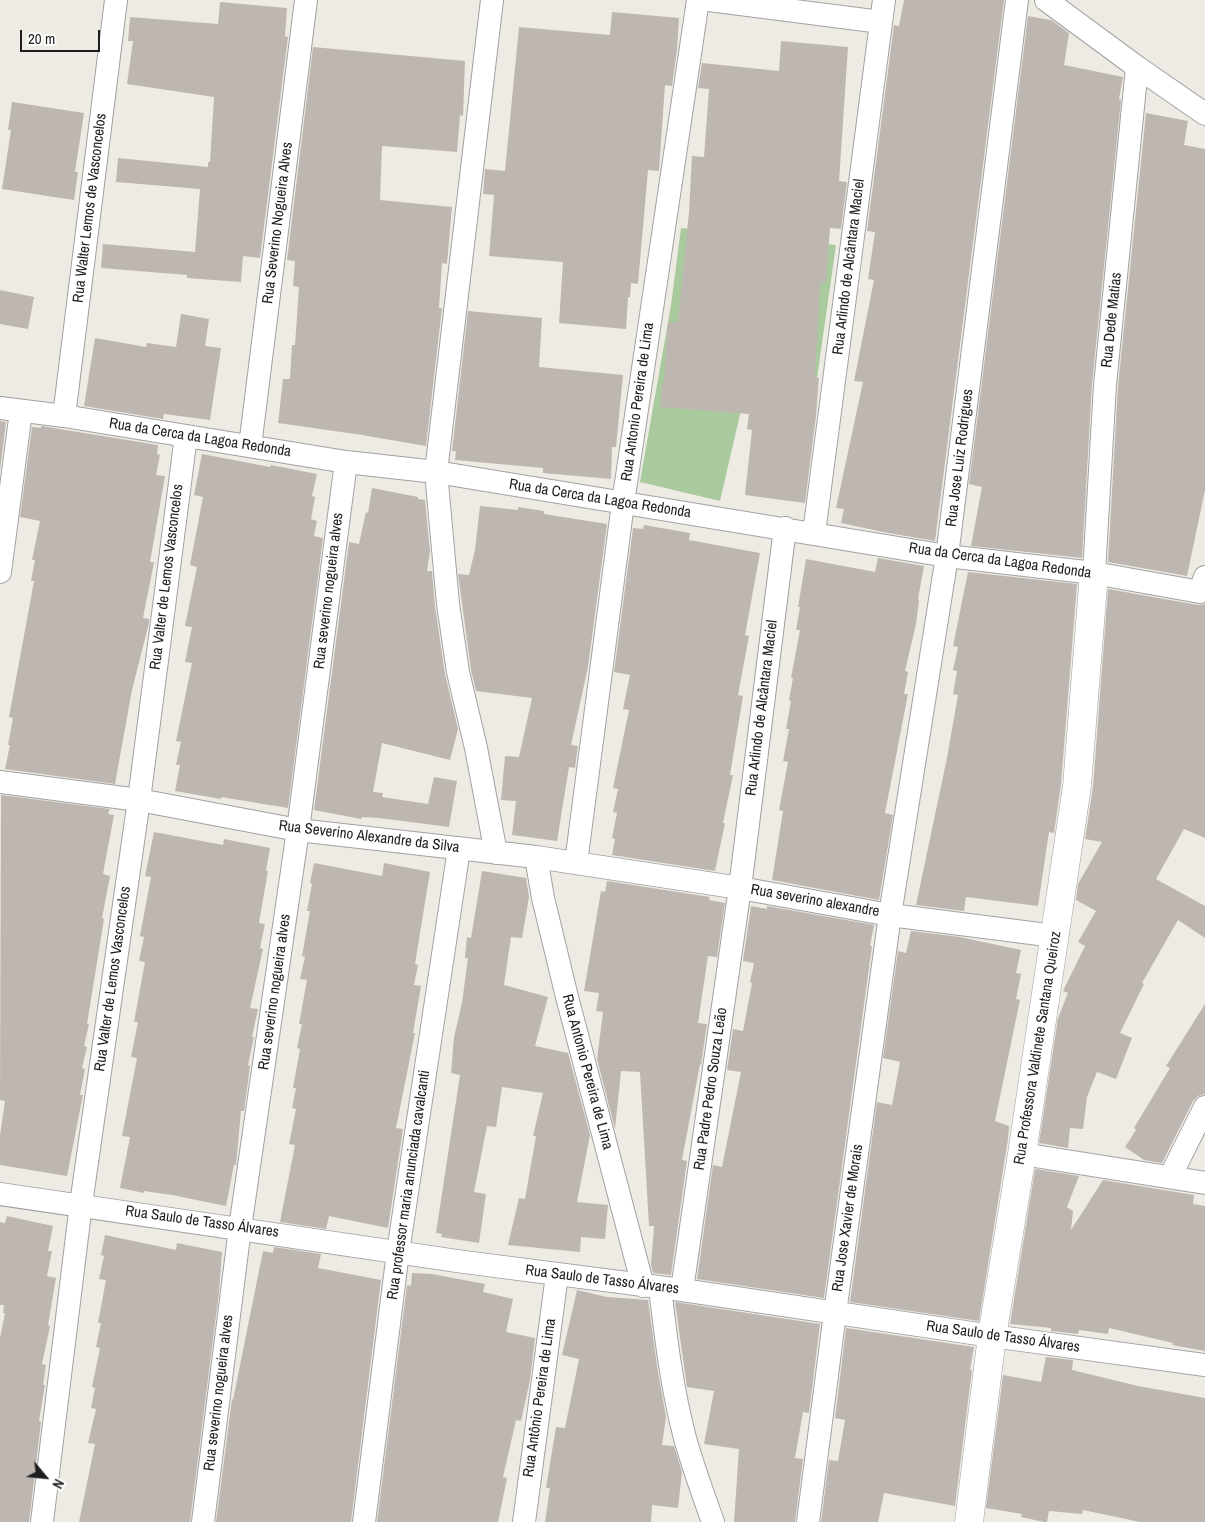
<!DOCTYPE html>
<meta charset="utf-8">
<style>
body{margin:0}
#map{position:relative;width:1205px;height:1522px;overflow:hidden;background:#eeebe4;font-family:"Archivo Narrow",sans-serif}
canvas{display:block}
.north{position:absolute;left:20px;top:1452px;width:50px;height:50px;-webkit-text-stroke:4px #fff;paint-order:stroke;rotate:118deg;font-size:14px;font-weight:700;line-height:20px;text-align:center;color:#1e1e1e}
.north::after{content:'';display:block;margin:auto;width:18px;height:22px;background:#1e1e1e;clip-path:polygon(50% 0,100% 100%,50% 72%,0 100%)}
.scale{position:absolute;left:20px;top:30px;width:80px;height:22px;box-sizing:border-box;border:2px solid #1e1e1e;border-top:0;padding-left:6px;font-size:15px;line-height:18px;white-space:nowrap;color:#1e1e1e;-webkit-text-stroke:4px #fff;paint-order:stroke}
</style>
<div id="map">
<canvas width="1205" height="1522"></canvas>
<div class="north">N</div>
<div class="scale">20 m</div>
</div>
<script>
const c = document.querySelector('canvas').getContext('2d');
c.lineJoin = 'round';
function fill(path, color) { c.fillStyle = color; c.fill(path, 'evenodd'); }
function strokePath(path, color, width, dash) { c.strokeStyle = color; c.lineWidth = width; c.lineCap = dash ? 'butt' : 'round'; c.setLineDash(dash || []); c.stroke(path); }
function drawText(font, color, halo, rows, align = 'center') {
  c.font = font + ' "Archivo Narrow",sans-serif'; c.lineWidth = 4.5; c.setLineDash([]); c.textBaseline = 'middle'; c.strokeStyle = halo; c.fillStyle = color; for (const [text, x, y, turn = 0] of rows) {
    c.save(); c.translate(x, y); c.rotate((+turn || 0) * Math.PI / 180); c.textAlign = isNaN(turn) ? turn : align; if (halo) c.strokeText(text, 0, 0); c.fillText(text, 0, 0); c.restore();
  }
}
fill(new Path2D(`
 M 681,228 L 836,245 L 817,378 L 750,371 L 720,501 L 640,482 L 671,305 Z`), '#a9ca9d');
fill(new Path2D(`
 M 904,0 L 1004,0 L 935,541 L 883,532 L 841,523 L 844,509 L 836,508 L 863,382 L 854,381 L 874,280 L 868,279 L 875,232 L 867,231 L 894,25 L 899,26 Z
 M 220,2 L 287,8 L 285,36 L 288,37 L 260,258 L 243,256 L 241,282 L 187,278 L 187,275 L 101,268 L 103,244 L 195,252 L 200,189 L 116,182 L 118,158 L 208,167 L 208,162 L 210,162 L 214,97 L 127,84 L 133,41 L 128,41 L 130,17 L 218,24 Z
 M 612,12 L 679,18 L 677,50 L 672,86 L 665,85 L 659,171 L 648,170 L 638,284 L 631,283 L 630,297 L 628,297 L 626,329 L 559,323 L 563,262 L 489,256 L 494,195 L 483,194 L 485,169 L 505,171 L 519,27 L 610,35 Z
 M 1028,16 L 1051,20 L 1069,33 L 1064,65 L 1123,77 L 1119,99 L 1121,100 L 1092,384 L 1082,558 L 971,546 L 982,487 L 969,484 Z
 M 781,41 L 848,47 L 839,181 L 847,182 L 841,229 L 830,228 L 826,283 L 820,283 L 815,377 L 819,378 L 816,416 L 805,503 L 745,495 L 752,430 L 747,429 L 749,414 L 660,407 L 662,383 L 664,383 L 668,322 L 678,322 L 689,212 L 692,156 L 704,157 L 709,89 L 698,88 L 702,63 L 779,71 Z
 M 313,47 L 465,61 L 463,116 L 460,115 L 457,152 L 382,146 L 380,200 L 452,207 L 447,264 L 442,263 L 439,308 L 442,308 L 426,446 L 362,435 L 278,423 L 283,379 L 290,379 L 292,345 L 295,345 L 299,287 L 293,286 L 295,261 L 287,260 Z
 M 12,102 L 84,113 L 75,172 L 78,172 L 74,200 L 2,189 L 11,130 L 8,130 Z
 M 1146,113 L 1188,121 L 1184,145 L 1205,149 L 1205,490 L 1187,576 L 1108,562 L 1118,386 Z
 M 0,290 L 34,297 L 28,329 L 0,324 Z
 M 468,311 L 542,318 L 539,367 L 623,375 L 616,447 L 612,447 L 611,479 L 543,473 L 543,468 L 455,460 L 456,451 L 452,451 Z
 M 181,314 L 209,319 L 205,346 L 221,348 L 210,420 L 164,414 L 163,419 L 84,406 L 95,338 L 146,347 L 147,343 L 176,347 Z
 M 0,421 L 6,422 L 0,471 Z
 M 41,426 L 158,445 L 157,454 L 160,455 L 156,475 L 165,476 L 150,562 L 154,562 L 143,618 L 149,619 L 149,623 L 132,690 L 115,784 L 5,769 L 10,745 L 8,745 L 13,718 L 9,717 L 34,581 L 31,581 L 35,560 L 32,560 L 40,521 L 20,517 L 32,427 L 41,428 Z
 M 202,454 L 270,467 L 271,465 L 317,474 L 312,496 L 315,497 L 311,519 L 317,521 L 314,536 L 323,538 L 288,808 L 221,797 L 221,799 L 175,791 L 180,765 L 176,765 L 181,742 L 176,741 L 192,663 L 185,662 L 192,627 L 185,626 L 197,567 L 190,565 L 203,497 L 194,495 Z
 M 372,488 L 418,497 L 418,499 L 425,500 L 430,551 L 427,571 L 432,571 L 435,606 L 445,674 L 458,729 L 450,760 L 382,743 L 373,792 L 383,793 L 382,797 L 428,804 L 434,777 L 457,781 L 449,827 L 379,818 L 362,817 L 361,819 L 314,810 L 349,542 L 359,544 L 366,512 L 368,513 Z
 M 480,506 L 518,510 L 518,507 L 544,511 L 544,514 L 607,524 L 588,667 L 571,745 L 578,746 L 575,768 L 569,767 L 557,841 L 512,835 L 516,801 L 501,800 L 505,756 L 519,757 L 532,698 L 476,691 L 471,670 L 458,574 L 469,575 L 475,550 Z
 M 644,525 L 690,533 L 689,540 L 760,553 L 745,635 L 749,636 L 738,695 L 743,696 L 730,775 L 733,775 L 723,823 L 725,823 L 715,871 L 612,855 L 615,839 L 612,838 L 617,813 L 613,812 L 618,789 L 613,788 L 629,710 L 623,709 L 630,675 L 614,672 L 633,528 L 643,529 Z
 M 878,558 L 924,566 L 918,599 L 919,600 L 916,624 L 905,671 L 908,672 L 904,694 L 908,694 L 885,813 L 893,815 L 879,900 L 772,880 L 783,811 L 779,810 L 788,762 L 783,761 L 789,729 L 786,729 L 791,701 L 789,700 L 793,678 L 791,678 L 800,630 L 796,630 L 800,607 L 798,607 L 806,559 L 875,572 Z
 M 968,572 L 1077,584 L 1061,784 L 1054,833 L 1049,832 L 1038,906 L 966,897 L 964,911 L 916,905 L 947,758 L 958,695 L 953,694 L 957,671 L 953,670 L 958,647 L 953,646 Z
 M 1108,589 L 1198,605 L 1205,604 L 1205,838 L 1184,829 L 1156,879 L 1205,906 L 1205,938 L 1178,920 L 1142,983 L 1144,984 L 1120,1033 L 1132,1038 L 1116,1079 L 1097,1072 L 1087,1097 L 1083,1129 L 1070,1128 L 1068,1148 L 1039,1143 L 1058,1018 L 1068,993 L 1063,991 L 1085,946 L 1078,942 L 1096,911 L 1076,900 L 1078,884 L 1102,842 L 1085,839 L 1093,787 Z
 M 1,795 L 110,809 L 108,814 L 114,815 L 103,874 L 110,876 L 102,918 L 104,919 L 87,1024 L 89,1024 L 84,1046 L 87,1047 L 82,1068 L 85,1069 L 80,1095 L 83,1095 L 67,1176 L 0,1165 L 0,1135 L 5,1101 L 0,1100 Z
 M 154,832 L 223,845 L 224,839 L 270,848 L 266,871 L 268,871 L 259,923 L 265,924 L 260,948 L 263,949 L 250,1008 L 258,1009 L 252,1037 L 254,1037 L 248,1065 L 250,1066 L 244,1111 L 241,1111 L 236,1165 L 234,1165 L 226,1206 L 172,1195 L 144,1191 L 144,1193 L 120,1188 L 130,1137 L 122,1136 L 137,1058 L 131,1057 L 138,1022 L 134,1022 L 145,962 L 139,961 L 144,937 L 140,936 L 151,877 L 145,876 Z
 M 314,863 L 382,876 L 384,863 L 430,872 L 415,964 L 418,965 L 414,985 L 421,986 L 413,1033 L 415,1033 L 396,1128 L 403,1129 L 388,1228 L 329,1216 L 326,1229 L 280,1222 L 295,1145 L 289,1144 L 296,1109 L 292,1108 L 296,1088 L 293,1088 L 300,1049 L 297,1048 L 302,1024 L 299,1024 L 307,980 L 300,979 L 305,957 L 302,956 L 310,911 L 307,911 L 312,884 L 310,883 Z
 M 482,871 L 526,878 L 529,897 L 522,938 L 511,937 L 504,985 L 548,997 L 535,1046 L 568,1053 L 590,1135 L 577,1202 L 608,1205 L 605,1239 L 581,1237 L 580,1252 L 508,1245 L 519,1198 L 525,1199 L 536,1136 L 533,1136 L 543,1093 L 502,1087 L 496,1127 L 487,1126 L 474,1192 L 486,1194 L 479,1243 L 441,1237 L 442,1234 L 436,1233 L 460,1075 L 451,1073 L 454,1037 L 462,1003 L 468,958 L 465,958 L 467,937 L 471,938 Z
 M 607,881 L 710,897 L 709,900 L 725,903 L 717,957 L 708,956 L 698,1023 L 707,1024 L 701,1065 L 700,1064 L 682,1160 L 687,1161 L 671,1275 L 653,1273 L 651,1265 L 654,1226 L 649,1226 L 640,1072 L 621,1071 L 615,1129 L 597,1059 L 603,1012 L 596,1011 L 599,993 L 584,991 L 601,891 L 605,892 Z
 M 751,906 L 767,909 L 767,906 L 874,925 L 870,946 L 872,946 L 824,1298 L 697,1279 L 713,1165 L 722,1167 L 741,1072 L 727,1070 L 733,1029 L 743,1031 L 752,983 L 750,982 L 754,963 L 743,961 Z
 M 911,931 L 960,937 L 1021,950 L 1016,973 L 1021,974 L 1016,999 L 1020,1000 L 995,1121 L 1009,1126 L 1008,1139 L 979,1321 L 850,1302 L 877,1102 L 892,1105 L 900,1062 L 883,1058 L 898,951 L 906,953 Z
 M 1205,1004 L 1205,1094 L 1198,1096 L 1193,1101 L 1162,1163 L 1144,1160 L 1125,1147 L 1136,1130 L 1134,1128 L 1170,1068 L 1166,1066 Z
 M 1035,1169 L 1079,1176 L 1067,1207 L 1073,1211 L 1071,1230 L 1103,1180 L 1194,1195 L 1193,1204 L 1205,1206 L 1205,1351 L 1172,1345 L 1173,1343 L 1109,1328 L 1108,1334 L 1079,1330 L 1078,1334 L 1051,1331 L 1051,1328 L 1010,1324 Z
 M 7,1216 L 53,1226 L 48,1251 L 52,1251 L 47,1276 L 56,1278 L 48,1325 L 50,1326 L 42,1364 L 46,1365 L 43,1385 L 45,1385 L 39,1421 L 41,1422 L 29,1522 L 0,1522 L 0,1338 L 5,1313 L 3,1313 L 4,1305 L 0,1305 L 0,1222 L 5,1223 Z
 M 105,1235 L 176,1250 L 177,1243 L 222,1252 L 219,1292 L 190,1522 L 79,1522 L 95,1444 L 88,1443 L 96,1409 L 91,1408 L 95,1388 L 92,1387 L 100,1348 L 96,1347 L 101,1323 L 98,1323 L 106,1280 L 99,1279 L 104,1256 L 101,1255 Z
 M 274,1247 L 321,1254 L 318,1268 L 381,1280 L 351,1522 L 216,1522 L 232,1399 L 233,1400 L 263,1251 L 273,1253 Z
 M 412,1273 L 432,1274 L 485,1284 L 483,1292 L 513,1299 L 506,1332 L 535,1338 L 530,1380 L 521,1421 L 516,1420 L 503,1477 L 507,1478 L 498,1522 L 377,1522 L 407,1285 L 411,1286 Z
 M 577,1290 L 607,1297 L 648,1300 L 657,1366 L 666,1417 L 662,1445 L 674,1446 L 682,1472 L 678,1508 L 652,1505 L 651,1522 L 545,1522 L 550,1488 L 546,1488 L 556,1427 L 565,1428 L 579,1359 L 562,1355 Z
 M 675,1302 L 820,1324 L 809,1413 L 803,1412 L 795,1458 L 803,1459 L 795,1522 L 734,1522 L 739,1449 L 704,1444 L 714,1391 L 687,1387 Z
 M 846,1328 L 974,1347 L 970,1370 L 972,1370 L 955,1506 L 884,1493 L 878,1522 L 821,1522 L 829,1460 L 838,1461 L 845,1420 L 835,1418 Z
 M 1046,1357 L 1073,1360 L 1072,1370 L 1138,1386 L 1205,1398 L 1205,1522 L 1140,1522 L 1083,1510 L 1082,1514 L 1049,1511 L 1047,1522 L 1044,1522 L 1021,1517 L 1022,1514 L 986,1508 L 1003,1375 L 1041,1382 Z`), '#beb7b1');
const minor = new Path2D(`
 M 492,0 L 436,472 L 448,604 L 458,672 L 476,748 L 496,853
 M 709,0 L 881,22
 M 1046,0 L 1137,67 L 1205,114
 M 0,408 L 64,416 L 346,462 L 436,472 L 947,556 L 1094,573 L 1200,592 L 1205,577
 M 64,416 L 116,0
 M 250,446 L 306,0
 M 814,533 L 884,0
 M 0,572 L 21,411
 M 1094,573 L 1105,385 L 1137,67
 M 0,782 L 139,800 L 298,830 L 536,857 L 740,888 L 890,915 L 1055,936
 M 536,857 L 543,898 L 567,997 L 643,1286
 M 576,863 L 623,503 L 698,0
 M 1022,1154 L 1205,1183
 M 1170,1177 L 1205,1107
 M 0,1194 L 464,1262 L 682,1290 L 992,1336 L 1205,1365
 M 660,1288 C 666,1339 672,1389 685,1438 C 693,1467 703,1494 713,1522
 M 682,1290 L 740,888 L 785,528
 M 42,1522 L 81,1204 L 139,800 L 186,436
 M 203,1522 L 240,1228 L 298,830 L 346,462
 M 364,1522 L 398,1252 L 459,849
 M 524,1522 L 557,1275
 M 808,1522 L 835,1313 L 890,915 L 947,556 L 1017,0`);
const tertiary = new Path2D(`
 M 969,1522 L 992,1336 L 1022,1154 L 1077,786 L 1094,573`);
strokePath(minor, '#a2a2a2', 24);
strokePath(tertiary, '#a2a2a2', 29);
strokePath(minor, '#fff', 22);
strokePath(tertiary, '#fff', 28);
drawText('15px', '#1e1e1e', '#fff', [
 ["Rua Walter Lemos de Vasconcelos",90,208,-83],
 ["Rua Severino Nogueira Alves",278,223,-83],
 ["Rua Arlindo de Alcântara Maciel",849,267,-83],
 ["Rua Dede Matias",1112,320,-84],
 ["Rua Antonio Pereira de Lima",638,402,-82],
 ["Rua da Cerca da Lagoa Redonda",200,438,9],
 ["Rua Jose Luiz Rodrigues",960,458,-83],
 ["Rua da Cerca da Lagoa Redonda",600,499,9],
 ["Rua da Cerca da Lagoa Redonda",1000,561,8],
 ["Rua Valter de Lemos Vasconcelos",167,577,-83],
 ["Rua severino nogueira alves",329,591,-83],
 ["Rua Arlindo de Alcântara Maciel",762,708,-83],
 ["Rua Severino Alexandre da Silva",369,837,7],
 ["Rua severino alexandre",815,901,10],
 ["Rua Valter de Lemos Vasconcelos",113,979,-82],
 ["Rua severino nogueira alves",275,992,-82],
 ["Rua Professora Valdinete Santana Queiroz",1038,1048,-81],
 ["Rua Antonio Pereira de Lima",587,1072,75],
 ["Rua Padre Pedro Souza Leão",711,1089,-82],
 ["Rua professor maria anunciada cavalcanti",409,1185,-82],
 ["Rua Jose Xavier de Morais",848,1218,-82],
 ["Rua Saulo de Tasso Álvares",202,1222,8],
 ["Rua Saulo de Tasso Álvares",602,1280,7],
 ["Rua Saulo de Tasso Álvares",1003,1337,8],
 ["Rua severino nogueira alves",219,1393,-83],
 ["Rua Antônio Pereira de Lima",540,1398,-82]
]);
</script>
